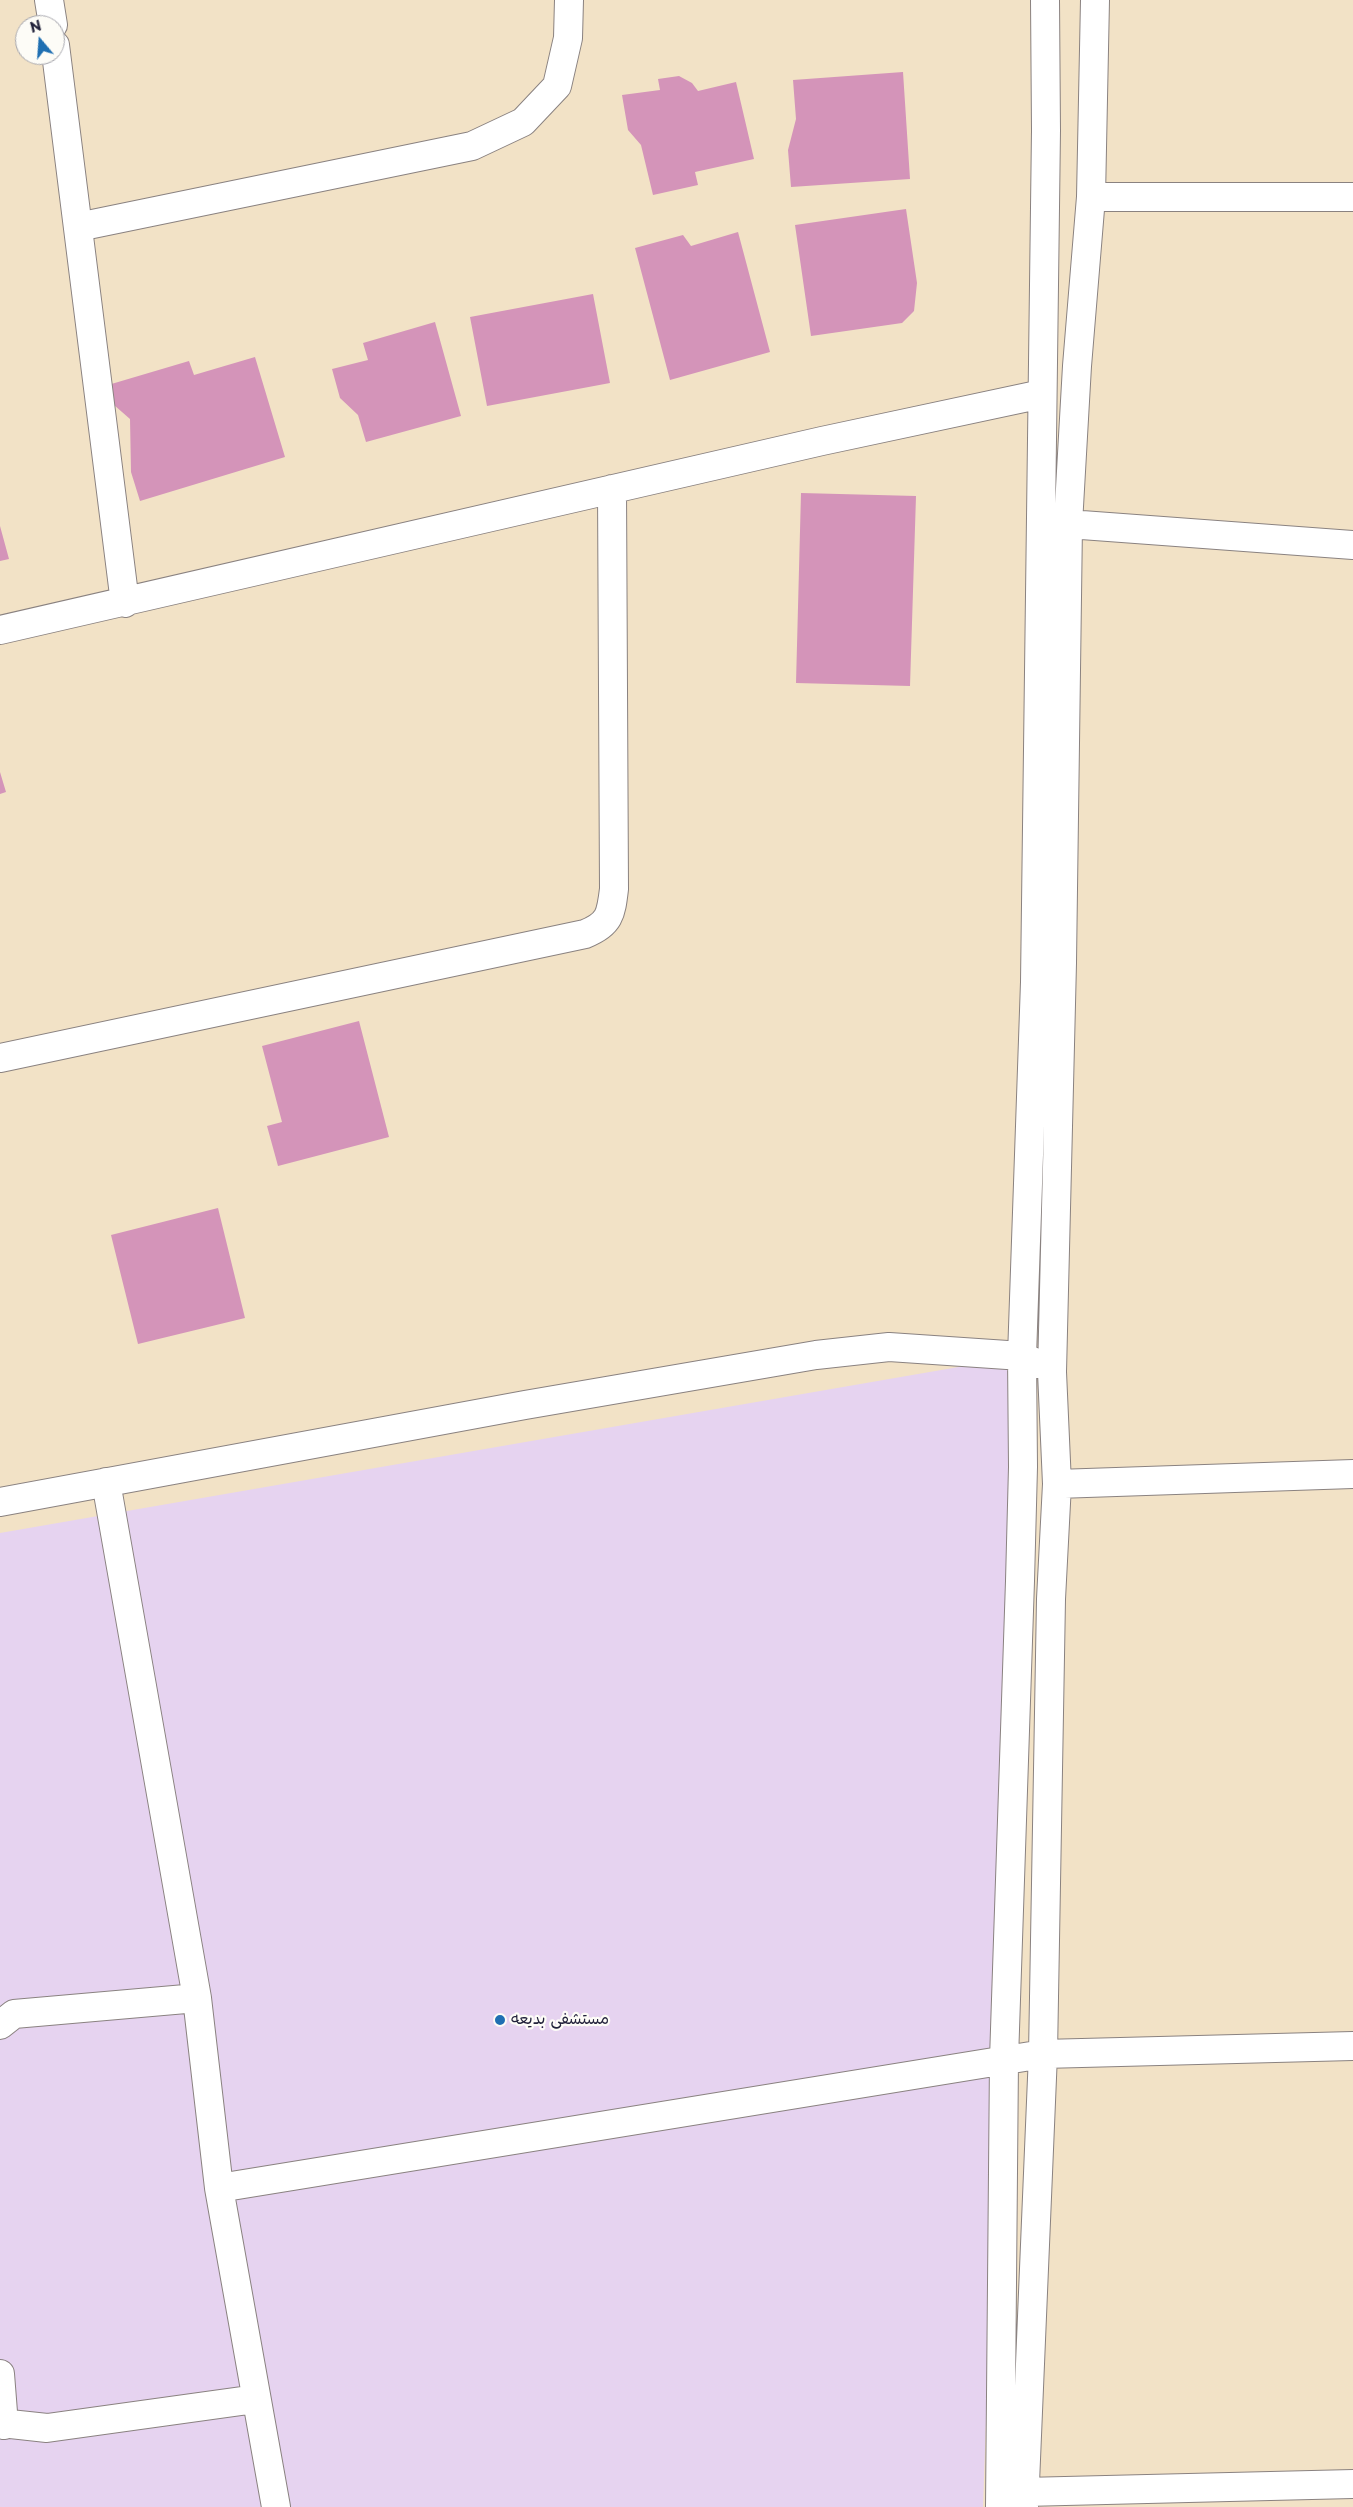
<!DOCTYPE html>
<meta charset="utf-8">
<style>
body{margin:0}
#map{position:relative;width:1353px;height:2507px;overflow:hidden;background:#f2e2c6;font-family:"Playpen Sans",sans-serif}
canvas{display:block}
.north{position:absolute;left:15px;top:15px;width:50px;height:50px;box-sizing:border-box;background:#fdfcf7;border:1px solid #a5a5ac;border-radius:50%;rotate:342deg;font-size:14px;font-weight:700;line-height:20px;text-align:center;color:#22223b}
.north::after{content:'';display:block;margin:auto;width:18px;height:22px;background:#1f6fb2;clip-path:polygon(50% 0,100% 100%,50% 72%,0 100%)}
</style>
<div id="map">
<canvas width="1353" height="2507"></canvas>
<div class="north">N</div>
</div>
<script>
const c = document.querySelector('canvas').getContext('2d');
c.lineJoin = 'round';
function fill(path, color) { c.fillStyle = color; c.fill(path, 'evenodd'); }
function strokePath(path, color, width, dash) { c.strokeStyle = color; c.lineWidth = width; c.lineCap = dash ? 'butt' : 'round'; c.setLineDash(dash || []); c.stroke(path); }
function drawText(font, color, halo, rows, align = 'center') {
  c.font = font + ' "Playpen Sans","Playpen Sans Arabic",sans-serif'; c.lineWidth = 4.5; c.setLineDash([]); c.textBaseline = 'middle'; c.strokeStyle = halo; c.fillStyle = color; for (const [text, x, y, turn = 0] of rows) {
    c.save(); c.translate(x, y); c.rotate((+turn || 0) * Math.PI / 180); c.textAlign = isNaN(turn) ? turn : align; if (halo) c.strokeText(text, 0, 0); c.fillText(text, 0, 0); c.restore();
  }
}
fill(new Path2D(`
 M 1022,1356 L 983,2507 L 0,2507 L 0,1533 Z`), '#e6d3f0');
fill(new Path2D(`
 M 903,72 L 910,179 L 791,187 L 788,150 L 796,119 L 793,80 Z
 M 679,76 L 692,83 L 698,91 L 736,82 L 754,159 L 695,172 L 698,185 L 653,195 L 641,145 L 628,130 L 622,95 L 660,90 L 658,79 Z
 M 906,209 L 917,283 L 914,311 L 902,323 L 811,336 L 795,225 Z
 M 738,232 L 770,352 L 670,380 L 635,248 L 683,235 L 691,246 Z
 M 593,294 L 610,383 L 487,406 L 470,317 Z
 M 435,322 L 461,416 L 366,442 L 358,415 L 340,398 L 332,369 L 368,360 L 363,343 Z
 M 255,357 L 285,457 L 140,501 L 131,472 L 130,419 L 114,405 L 108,385 L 189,361 L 194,375 Z
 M 801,493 L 916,496 L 910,686 L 796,683 Z
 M 0,526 L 9,559 L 0,561 Z
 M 0,772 L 6,792 L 0,794 Z
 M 359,1021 L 389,1137 L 278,1166 L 267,1126 L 282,1122 L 262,1046 Z
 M 218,1208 L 245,1318 L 138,1344 L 111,1235 Z`), '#d494b9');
const minor = new Path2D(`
 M 49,0 L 53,25
 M 55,45 L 125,603
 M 1091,197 L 1353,197
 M 78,227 L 472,146 L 523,122 L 557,86 L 568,38 L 569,0
 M 1068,524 L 1353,545
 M 0,630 L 822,441 L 1042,394
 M 0,1058 L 585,934 C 610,924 611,914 614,889 L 612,489
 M 106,1482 L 197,1998 L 219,2188 L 276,2507
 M 1057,1484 L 1353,1474
 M 0,1502 L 525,1405 L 816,1355 L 889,1347 L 1022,1356 L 1038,1364
 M 0,2025 L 14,2014 L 197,1998
 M 219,2188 L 1043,2054 L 1353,2046
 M 0,2374 L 4,2425
 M 0,2423 L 47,2428 L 256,2399
 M 1005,2489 L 1024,2492 L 1353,2484
 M 1000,2507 L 1004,2059 L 1020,1581 L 1023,1467 L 1022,1356 L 1035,982 L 1046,130 L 1045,0
 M 1024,2507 L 1043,2054 L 1051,1599 L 1057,1484 L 1052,1372 L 1062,963 L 1068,524 L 1077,366 L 1091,197 L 1095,0`);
strokePath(minor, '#8a8280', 30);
strokePath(minor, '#fff', 28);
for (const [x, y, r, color] of [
 [500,2020,6,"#1f6fb2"]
]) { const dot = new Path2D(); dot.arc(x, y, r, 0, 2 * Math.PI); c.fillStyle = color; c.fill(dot); strokePath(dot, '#fdfcf7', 2); }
drawText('16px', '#22223b', '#fdfcf7', [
 ["مستشفى بديعه",511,2020]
], 'left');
</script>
